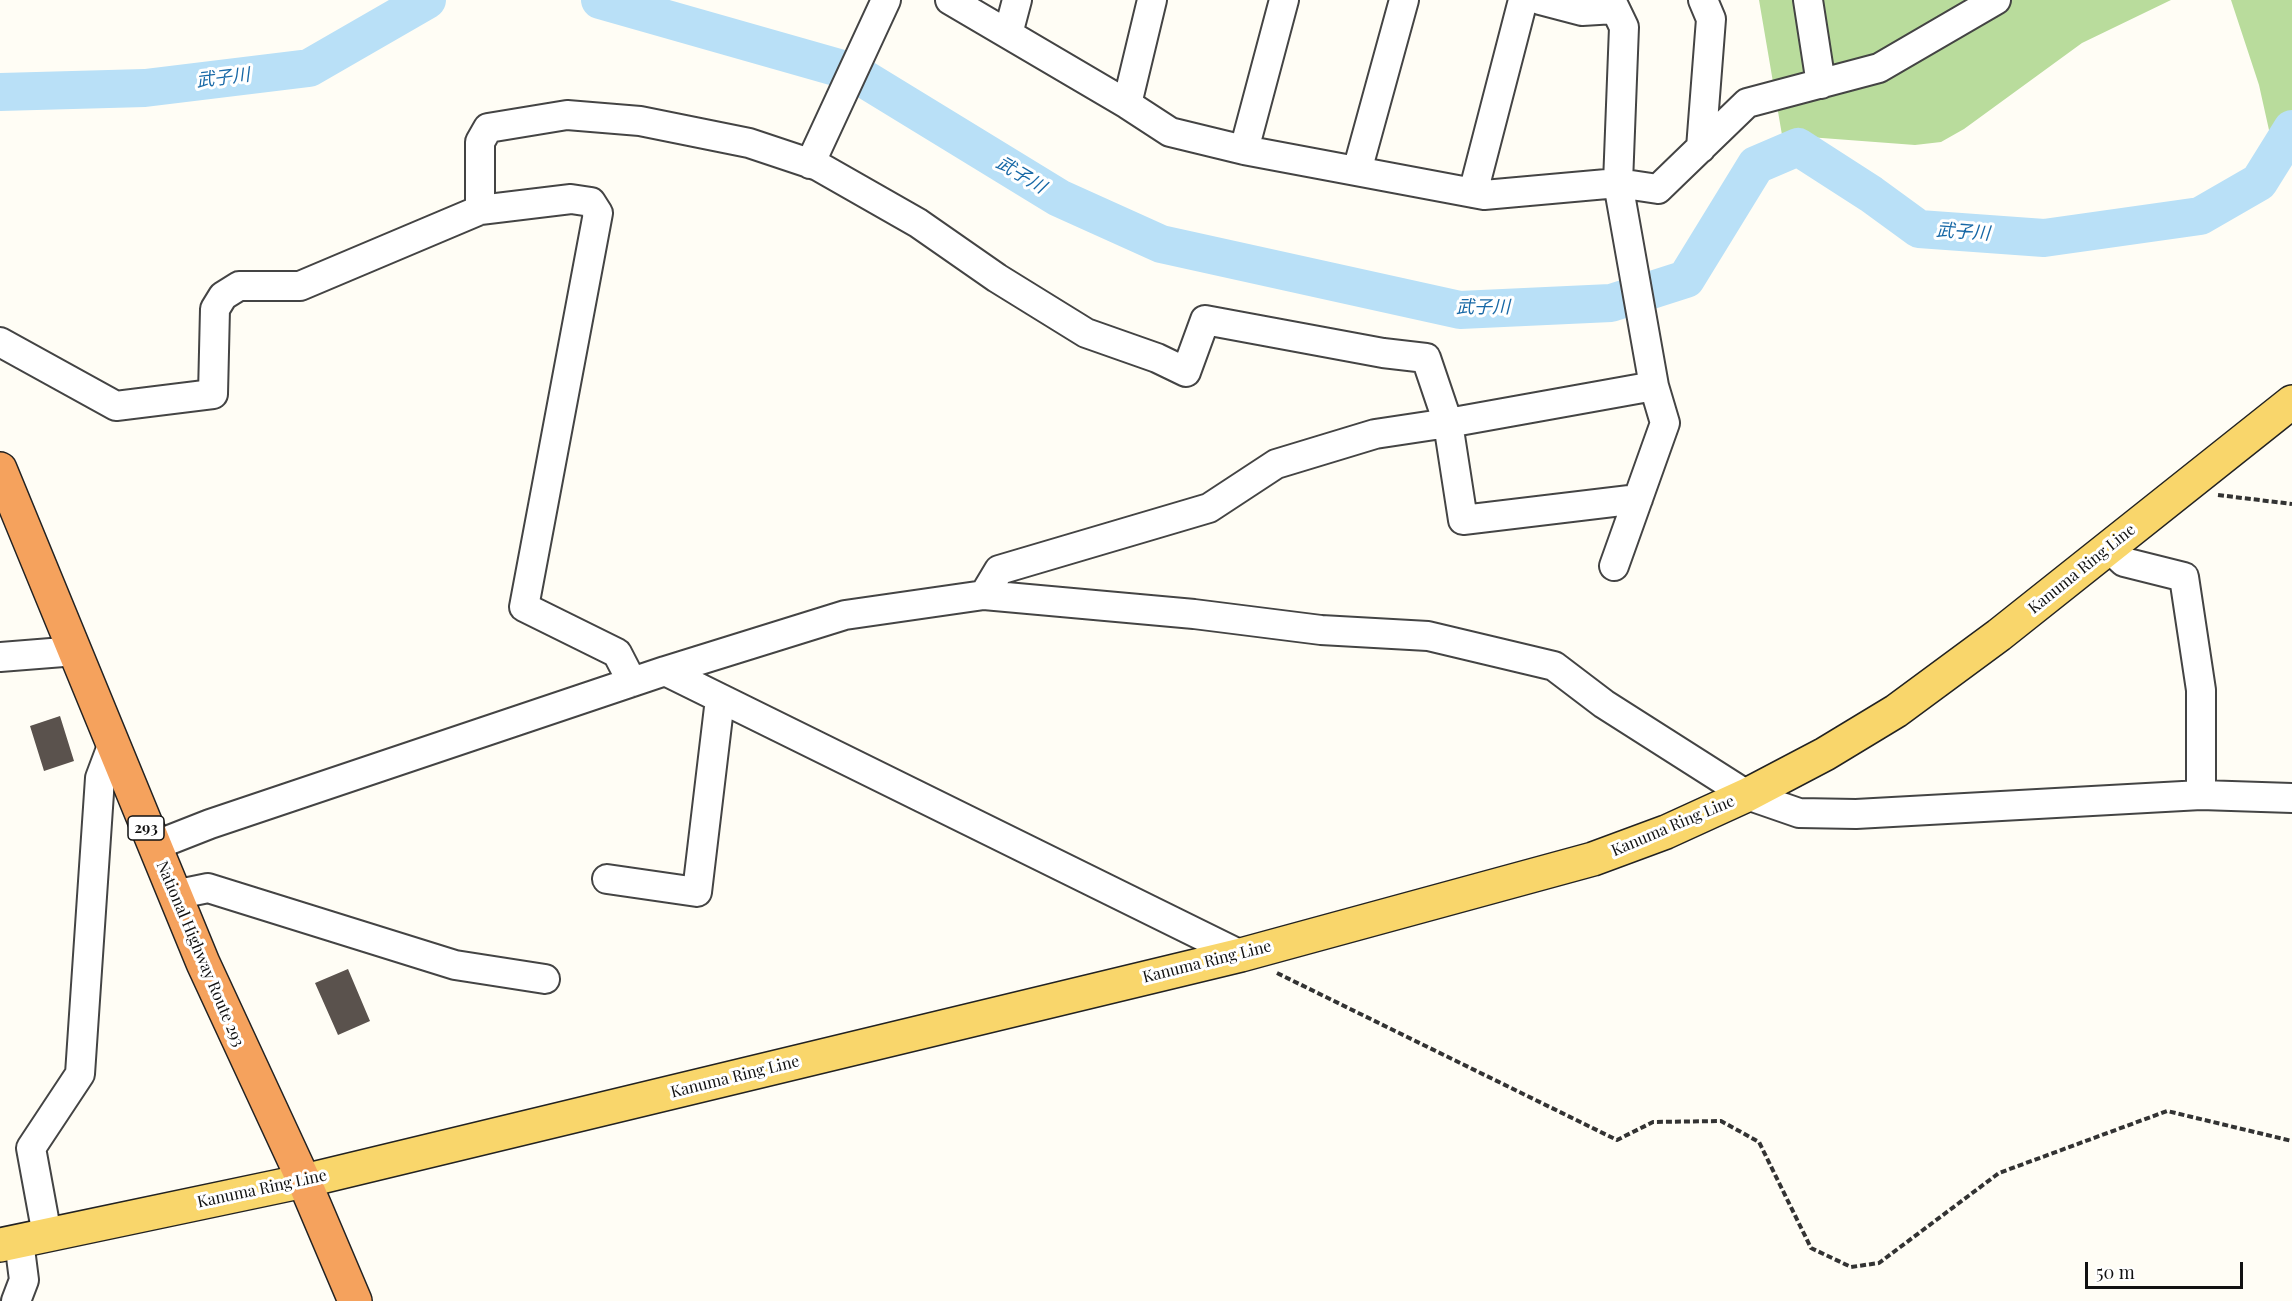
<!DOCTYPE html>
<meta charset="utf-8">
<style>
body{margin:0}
#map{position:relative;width:2292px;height:1301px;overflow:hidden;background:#fffdf5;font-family:"Playfair Display",serif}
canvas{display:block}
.scale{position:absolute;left:2085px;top:1262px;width:158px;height:27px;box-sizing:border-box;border:3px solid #111;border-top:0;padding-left:8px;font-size:18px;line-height:21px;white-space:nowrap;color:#111;-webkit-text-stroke:4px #fff;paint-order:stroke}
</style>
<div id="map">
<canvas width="2292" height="1301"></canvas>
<div class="scale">50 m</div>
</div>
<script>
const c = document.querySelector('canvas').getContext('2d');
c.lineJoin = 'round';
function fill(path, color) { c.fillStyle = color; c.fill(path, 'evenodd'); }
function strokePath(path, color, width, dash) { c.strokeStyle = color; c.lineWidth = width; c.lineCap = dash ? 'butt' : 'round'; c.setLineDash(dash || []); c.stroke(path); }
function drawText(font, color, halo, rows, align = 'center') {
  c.font = font + ' "Playfair Display","Noto Sans JP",serif'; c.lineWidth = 6; c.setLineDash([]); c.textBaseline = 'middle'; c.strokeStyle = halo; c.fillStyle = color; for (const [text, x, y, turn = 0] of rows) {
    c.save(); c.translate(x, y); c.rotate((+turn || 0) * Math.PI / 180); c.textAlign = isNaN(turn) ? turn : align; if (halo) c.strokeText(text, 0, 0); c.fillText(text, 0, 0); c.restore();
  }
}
fill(new Path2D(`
 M 1759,0 L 2171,0 L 2082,43 L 1964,129 L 1941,142 L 1915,145 L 1782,135 Z
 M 2231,0 L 2292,0 L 2292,149 L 2273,148 L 2259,85 Z`), '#b9dc9c');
strokePath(new Path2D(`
 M 600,0 L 853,72 L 1059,198 L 1161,244 L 1460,310 L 1611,303 L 1686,279 L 1756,165 L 1798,147 L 1871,194 L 1919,229 L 2044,238 L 2200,216 L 2259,182 L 2292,129
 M 0,92 L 145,88 L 309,68 L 427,0`), '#b9e0f7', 38);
fill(new Path2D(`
 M 60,716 L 74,761 L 44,771 L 30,726 Z
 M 348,969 L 370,1021 L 338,1035 L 315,983 Z`), '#5a524d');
const minor = new Path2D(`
 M 950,0 L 1127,104 L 1170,132 L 1244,150 L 1284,0
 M 1540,0 L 1582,11 L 1615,9
 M 1611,0 L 1624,27 L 1618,183 L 1654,386 L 1665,423 L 1614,566
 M 1808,0 L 1821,84
 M 1008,34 L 1017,0
 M 1127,104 L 1152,0
 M 1701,148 L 1711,19 L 1703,0
 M 1244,150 L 1484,195 L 1618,183 L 1658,189 L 1747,103 L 1879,68 L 1996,0
 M 810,164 L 886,0
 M 1357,171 L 1404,0
 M 1473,193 L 1523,0
 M 480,210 L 480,142 L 488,128 L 567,115 L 640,121 L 749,143 L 818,166 L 918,223 L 997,278 L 1086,333 L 1157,358 L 1186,372 L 1205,320 L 1383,353 L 1426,358 L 1448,423 L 1463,520 L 1638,499
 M 0,342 L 116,406 L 213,394 L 215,309 L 223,296 L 239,286 L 300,286 L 480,210 L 571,199 L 591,202 L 598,213 L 524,607 L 617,653 L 632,682
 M 2109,548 L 2124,562 L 2184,577 L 2201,690 L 2201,795
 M 984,595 L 999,570 L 1209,508 L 1276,464 L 1375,434 L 1448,423 L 1654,386
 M 0,657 L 76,651
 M 665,671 L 1241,955
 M 154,846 L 210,824 L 665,671 L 845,615 L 984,595 L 1194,614 L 1321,630 L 1428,636 L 1554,666 L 1604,704 L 1747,795 L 1799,813 L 1856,814 L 2201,795 L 2292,798
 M 607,879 L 697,892 L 720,699
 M 174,895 L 208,888 L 455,965 L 545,979
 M 47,1235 L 31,1148 L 80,1074 L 100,778 L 112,746
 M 16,1301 L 24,1280 L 19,1241`);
const major = new Path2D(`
 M 0,1245 L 304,1181 L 1241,955 L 1593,859 L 1666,832 L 1747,795 L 1825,754 L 1896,711 L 1999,635 L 2292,402`);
const highway = new Path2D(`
 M 0,469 L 203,963 L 304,1181 L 355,1301`);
strokePath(minor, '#444', 32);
strokePath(major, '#222', 36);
strokePath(highway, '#222', 36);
strokePath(new Path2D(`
 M 2218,495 L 2292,504
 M 1277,973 L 1617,1140 L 1653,1122 L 1721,1121 L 1759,1142 L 1811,1248 L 1851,1267 L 1879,1263 L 1999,1173 L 2167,1111 L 2292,1141`), '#333', 4, [6, 3]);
strokePath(minor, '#fff', 28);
strokePath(major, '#f9d66b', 33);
strokePath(highway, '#f5a25d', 33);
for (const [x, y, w] of [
 [146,828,36]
]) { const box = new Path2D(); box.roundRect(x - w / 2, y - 12, w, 24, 4.5); c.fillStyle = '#fff'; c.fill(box); strokePath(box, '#111', 1.5); }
drawText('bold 15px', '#111', null, [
 ["293",146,828]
]);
drawText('16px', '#111', '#fff', [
 ["Kanuma Ring Line",2082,569,-39],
 ["Kanuma Ring Line",1673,826,-23],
 ["National Highway Route 293",200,954,67],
 ["Kanuma Ring Line",1207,962,-14],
 ["Kanuma Ring Line",735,1077,-14],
 ["Kanuma Ring Line",262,1189,-12]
]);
drawText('italic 18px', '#1768a6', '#fff', [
 ["武子川",223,78,-7],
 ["武子川",1021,175,31],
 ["武子川",1963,232,4],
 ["武子川",1483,307]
]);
</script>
